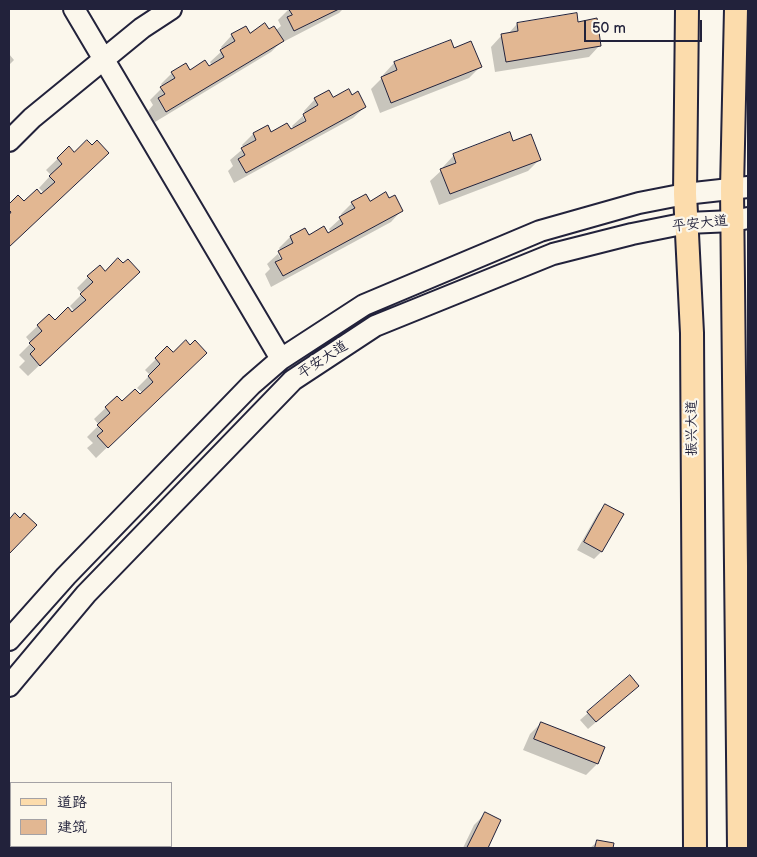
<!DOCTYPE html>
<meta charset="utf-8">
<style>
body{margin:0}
#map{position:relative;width:757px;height:857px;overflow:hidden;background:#fbf7ec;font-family:"Balsamiq Sans","LXGW WenKai TC",sans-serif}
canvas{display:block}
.frame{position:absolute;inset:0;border:10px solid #22223b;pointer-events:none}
.legend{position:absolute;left:10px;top:782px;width:162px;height:65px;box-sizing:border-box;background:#fbf7ec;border:1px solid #a4a2a5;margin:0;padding:6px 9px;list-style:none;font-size:15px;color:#22223b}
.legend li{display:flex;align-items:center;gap:10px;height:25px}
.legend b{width:25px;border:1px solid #a4a2a5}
.scale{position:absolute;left:584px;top:20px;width:118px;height:22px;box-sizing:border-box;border:2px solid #22223b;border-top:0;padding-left:6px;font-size:15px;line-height:18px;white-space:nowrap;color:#22223b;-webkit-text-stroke:4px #fbf7ec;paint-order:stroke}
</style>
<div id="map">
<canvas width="757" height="857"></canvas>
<div class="frame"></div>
<ul class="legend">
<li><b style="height:6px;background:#fcdcac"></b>道路</li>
<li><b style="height:14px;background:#e2b792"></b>建筑</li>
</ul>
<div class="scale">50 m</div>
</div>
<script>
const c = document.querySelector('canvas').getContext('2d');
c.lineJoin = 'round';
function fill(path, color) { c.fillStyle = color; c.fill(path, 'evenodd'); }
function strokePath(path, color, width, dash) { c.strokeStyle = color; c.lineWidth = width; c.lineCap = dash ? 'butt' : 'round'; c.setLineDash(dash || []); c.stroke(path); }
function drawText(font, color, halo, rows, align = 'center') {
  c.font = font + ' "Balsamiq Sans","LXGW WenKai TC",sans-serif'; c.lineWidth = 4.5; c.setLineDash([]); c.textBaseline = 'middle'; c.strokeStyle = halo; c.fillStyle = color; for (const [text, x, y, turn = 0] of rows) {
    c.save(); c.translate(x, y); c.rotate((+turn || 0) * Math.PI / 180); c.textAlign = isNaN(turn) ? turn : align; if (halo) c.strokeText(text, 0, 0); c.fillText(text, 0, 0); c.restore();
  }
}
fill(new Path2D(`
 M 289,9 L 343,9 L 339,13 L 283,42 L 282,41 L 271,52 L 155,122 L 148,111 L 153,105 L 150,100 L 163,87 L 161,84 L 172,73 L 190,71 L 209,68 L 212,66 L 210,62 L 223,50 L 221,47 L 232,35 L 250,34 L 276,30 L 281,26 L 278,20 Z
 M 577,23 L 600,45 L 589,57 L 495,72 L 491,47 L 502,35 L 507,35 L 517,24 Z
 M 450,41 L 453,50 L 480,67 L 469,78 L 380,113 L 371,89 L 382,78 L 384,77 L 383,75 L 394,63 Z
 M 9,54 L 14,60 L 9,65 Z
 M 351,96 L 365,107 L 353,118 L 234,183 L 228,171 L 233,166 L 230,160 L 244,148 L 242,145 L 253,134 L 271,134 L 290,131 L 294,129 L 292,126 L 305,114 L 304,111 L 315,99 L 332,99 ZM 303,117 L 306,117 L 308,127 Z
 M 513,142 L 539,160 L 528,171 L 439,205 L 430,181 L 443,169 L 443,167 L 454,155 Z
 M 69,148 L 74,154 L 96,164 L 9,247 L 9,206 L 18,197 L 24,203 L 41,196 L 44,193 L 39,188 L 51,175 L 46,170 Z
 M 388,200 L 402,210 L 391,222 L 271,287 L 265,274 L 270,269 L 267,264 L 281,251 L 279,248 L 290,237 L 304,230 L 308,237 L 327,234 L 331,232 L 329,229 L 342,217 L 341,214 L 352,203 L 369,202 ZM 278,254 L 281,254 L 284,265 Z
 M 105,272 L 127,283 L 28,376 L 19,367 L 25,361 L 19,355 L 31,343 L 26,337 L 49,315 L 55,321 L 72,314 L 75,312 L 70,306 L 82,294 L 77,288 L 88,277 Z
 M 167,348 L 173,354 L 194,364 L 96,458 L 87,448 L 93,443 L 87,437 L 99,425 L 94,419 L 117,397 L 122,403 L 140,396 L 143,393 L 137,388 L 150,375 L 145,370 Z
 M 606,505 L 622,514 L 601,552 L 594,559 L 577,550 L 598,513 Z
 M 630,693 L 588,729 L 580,720 L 588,713 Z
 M 541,723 L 603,748 L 597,764 L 586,775 L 523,750 L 530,734 Z
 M 485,814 L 500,821 L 486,848 L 463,848 L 474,825 Z
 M 597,842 L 612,844 L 612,848 L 590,848 Z`), '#0003');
const building = new Path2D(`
 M 289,9 L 339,9 L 294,31 L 287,17 L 292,15 Z
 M 577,13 L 578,22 L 597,18 L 601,46 L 506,62 L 501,34 L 518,31 L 517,23 Z
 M 265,23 L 269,29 L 274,26 L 284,41 L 166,112 L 158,98 L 165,94 L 160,87 L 175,78 L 171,72 L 186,63 L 190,70 L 205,60 L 209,66 L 224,57 L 220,50 L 235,41 L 231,34 L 246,26 L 250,33 Z
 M 451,40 L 454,48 L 471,41 L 482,67 L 391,103 L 381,77 L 397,70 L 394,62 Z
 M 349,89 L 352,95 L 358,91 L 366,107 L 246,173 L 238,159 L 245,155 L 241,148 L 256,140 L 253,133 L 268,125 L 271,132 L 287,123 L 291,129 L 306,121 L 303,114 L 318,105 L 314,98 L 329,90 L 333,97 Z
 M 510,132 L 513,141 L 531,134 L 541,160 L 450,194 L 440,169 L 456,163 L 453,154 Z
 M 87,140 L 92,145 L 97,140 L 109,153 L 9,247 L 9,215 L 11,212 L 9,210 L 9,204 L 18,195 L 24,201 L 37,189 L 41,194 L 55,182 L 49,176 L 62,164 L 57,158 L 69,146 L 74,152 Z
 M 386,192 L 389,198 L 395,195 L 403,211 L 283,276 L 275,262 L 282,259 L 278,251 L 293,243 L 290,236 L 305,228 L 309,235 L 324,226 L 328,233 L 343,224 L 339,217 L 355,208 L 351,202 L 366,194 L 370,201 Z
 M 118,258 L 123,263 L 128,259 L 140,272 L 40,366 L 30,354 L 35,349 L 29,343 L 42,331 L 37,325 L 49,314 L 55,320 L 68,307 L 72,312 L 86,300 L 80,294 L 93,282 L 87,276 L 100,265 L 105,271 Z
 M 186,340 L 190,345 L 195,340 L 207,353 L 108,448 L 97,436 L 103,431 L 97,425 L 110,413 L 105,407 L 117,396 L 122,401 L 135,389 L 140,394 L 153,382 L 148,376 L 160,364 L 155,358 L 167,346 L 173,352 Z
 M 605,504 L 624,514 L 602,552 L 584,542 Z
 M 15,513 L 20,518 L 24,513 L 37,525 L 9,554 L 9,520 Z
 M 630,675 L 639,686 L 596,722 L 587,712 Z
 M 541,722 L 605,747 L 598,764 L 534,739 Z
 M 485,812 L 501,820 L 488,848 L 467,848 Z
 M 597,840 L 614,843 L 613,848 L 595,848 Z`);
fill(building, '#e2b792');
strokePath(building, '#22223b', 1);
const secondary = new Path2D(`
 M 74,9 L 281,359
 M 9,141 L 32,118 L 142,28 L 171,9
 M 9,640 L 66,576 L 251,385 L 281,359 L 364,305 L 540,231 L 639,203 L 685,194 L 748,187
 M 9,686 L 86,594 L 293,380 L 375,326 L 553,254 L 632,234 L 687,223 L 733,221 L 748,218`);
const primary = new Path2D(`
 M 687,9 L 685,194 L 692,333 L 695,848
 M 736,9 L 732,189 L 739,848`);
strokePath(secondary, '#22223b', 24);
strokePath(primary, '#22223b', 26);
strokePath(secondary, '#fbf7ec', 20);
strokePath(primary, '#fcdcac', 22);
drawText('14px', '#22223b', '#fbf7ec', [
 ["平安大道",700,224,-6],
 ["平安大道",323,360,-33],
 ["振兴大道",692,428,-90]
]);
</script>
